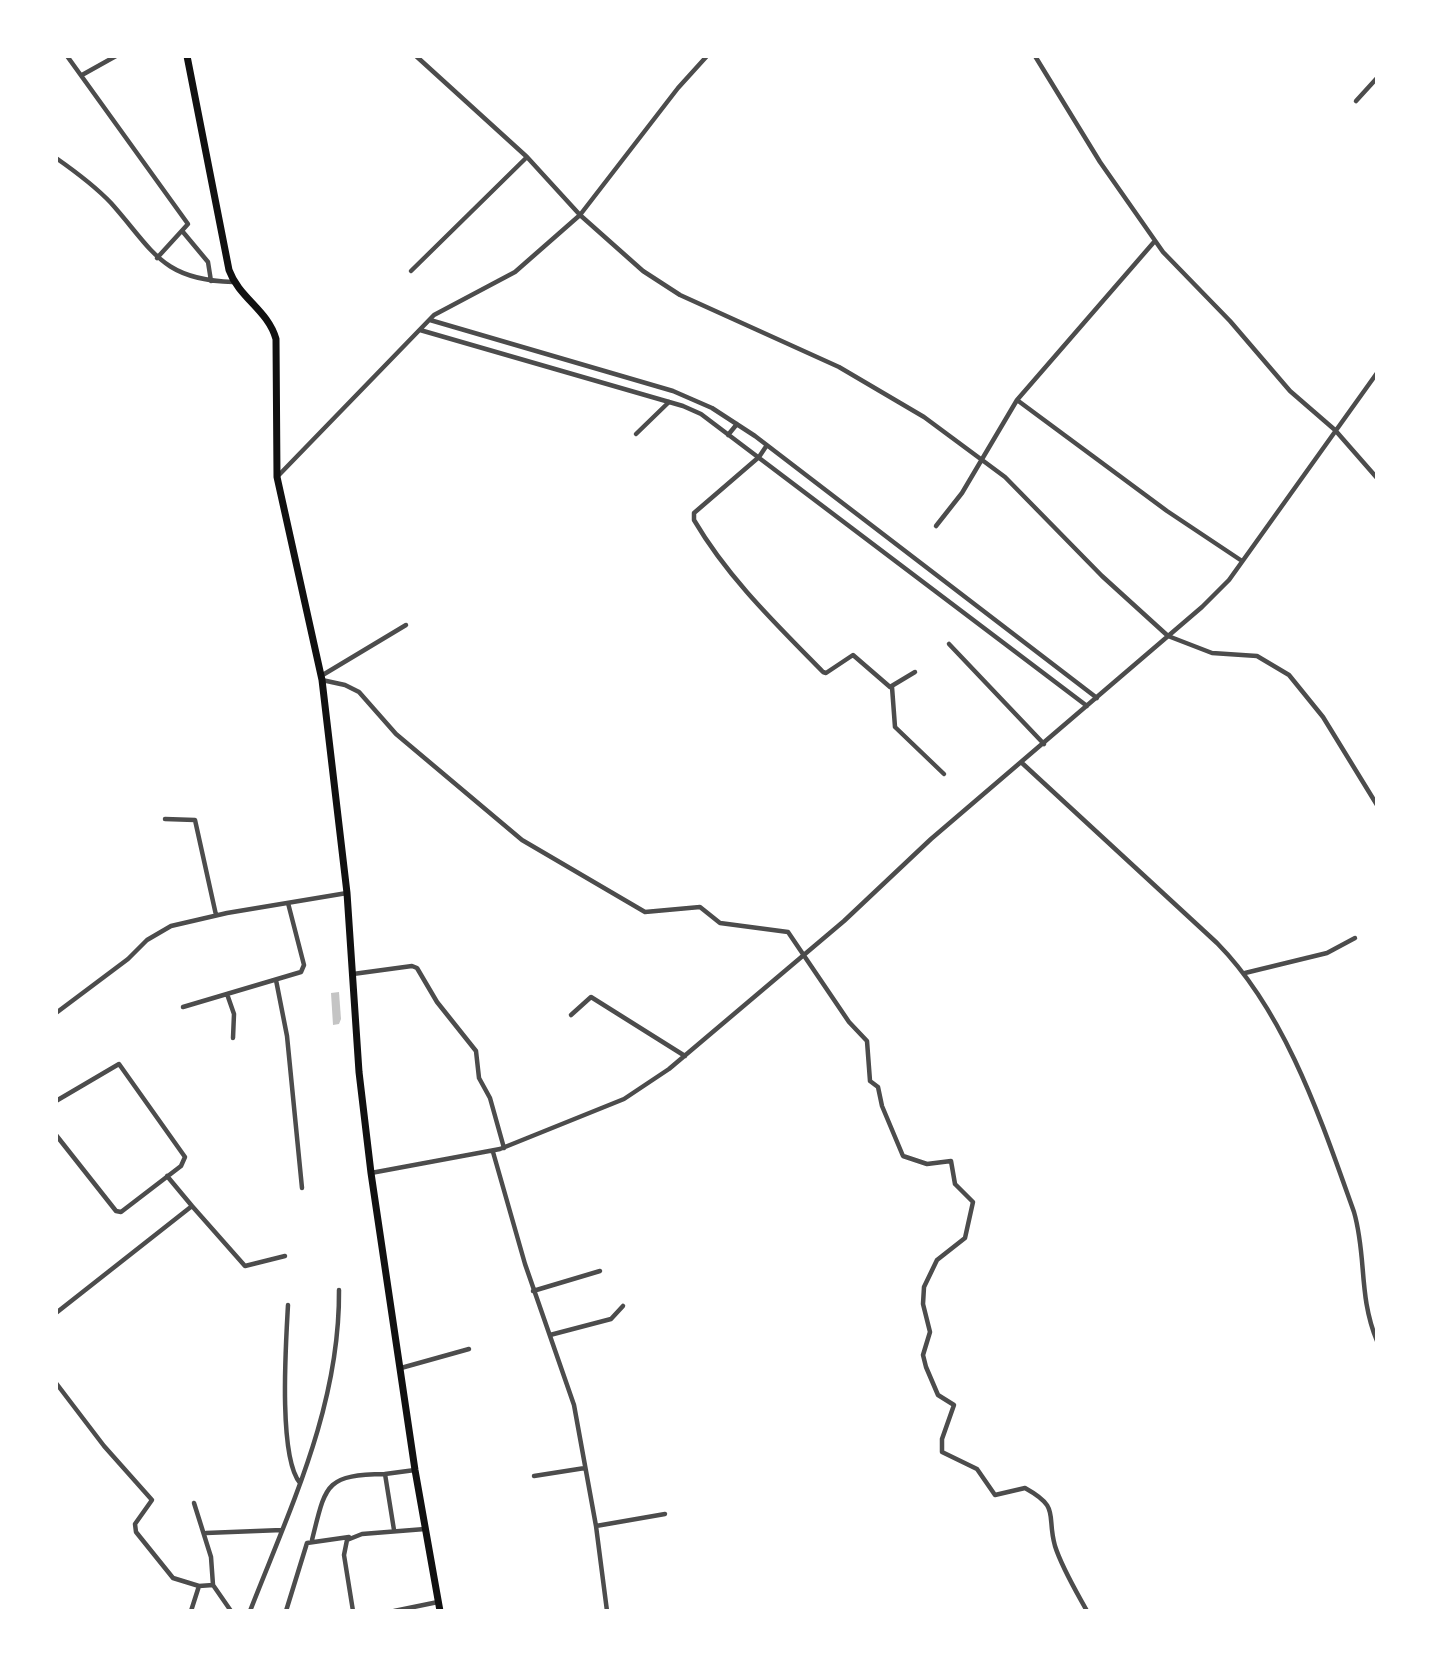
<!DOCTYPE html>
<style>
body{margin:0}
#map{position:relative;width:1433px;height:1667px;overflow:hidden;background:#fff;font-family:"Nunito Sans",sans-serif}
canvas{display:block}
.frame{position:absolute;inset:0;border:58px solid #fff;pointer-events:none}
</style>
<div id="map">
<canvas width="1433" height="1667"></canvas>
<div class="frame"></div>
</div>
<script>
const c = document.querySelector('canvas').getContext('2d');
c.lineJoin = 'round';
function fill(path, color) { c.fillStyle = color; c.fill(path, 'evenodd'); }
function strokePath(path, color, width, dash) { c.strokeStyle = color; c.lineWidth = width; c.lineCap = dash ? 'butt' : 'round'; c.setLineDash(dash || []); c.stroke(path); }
fill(new Path2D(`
 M 339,992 L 341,1019 L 339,1024 L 333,1025 L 331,993 Z`), '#c4c4c4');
strokePath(new Path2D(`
 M 67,56 L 188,224 L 157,258
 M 416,56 L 527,157 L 580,215 L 643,271 L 680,295 L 839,367 L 924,417 L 1005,477 L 1102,576 L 1168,636 L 1212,653 L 1257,656 L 1289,675 L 1323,717 L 1377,805
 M 1035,56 L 1100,162 L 1163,252 L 1230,321 L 1290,391 L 1335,430 L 1377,478
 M 82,75 L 116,56
 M 1356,101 L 1377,78
 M 56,158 C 76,172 94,185 111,203 C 153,250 161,280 233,282
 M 183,232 L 208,262 L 211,281
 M 411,271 L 527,157
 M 430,320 L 673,391 L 712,408 L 755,436 L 1097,698
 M 420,330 L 683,406 L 701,414 L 1087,706
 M 1017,400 L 1167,511 L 1242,561
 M 636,434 L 669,402
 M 728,435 L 737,424
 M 767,445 L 759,457 L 694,513 L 694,520 C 728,578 776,624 823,672 L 826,673 L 853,655 L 890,687 L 915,672
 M 277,477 L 434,315 L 515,272 L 580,215 L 678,88 L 707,56
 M 936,526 L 962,493 L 1017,400 L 1154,242
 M 949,644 L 1044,744
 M 321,676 L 406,625
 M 322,680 L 345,685 L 359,692 L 396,734 L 522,840 L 645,912 L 700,907 L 720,923 L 788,932 L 849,1022 L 867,1041 L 870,1081 L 878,1087 L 882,1106 L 903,1156 L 927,1164 L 951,1161 L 955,1184 L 973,1202 L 965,1238 L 937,1260 L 924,1287 L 923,1304 L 930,1332 L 923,1355 L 926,1367 L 938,1395 L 954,1405 L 942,1439 L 942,1452 L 977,1469 L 995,1495 L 1025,1488 C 1061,1508 1046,1514 1055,1546 C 1062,1568 1076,1591 1087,1611
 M 892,687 L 895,727 L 944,774
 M 1022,763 L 1217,943 C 1286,1013 1321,1120 1354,1212 C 1367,1257 1358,1295 1377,1341
 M 165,819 L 195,820 L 216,915
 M 1245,973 L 1327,953 L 1355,938
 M 353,974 L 412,966 L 417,968 L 437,1002 L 476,1051 L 479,1078 L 490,1098 L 504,1148
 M 276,980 L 287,1036 L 302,1188
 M 227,994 L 234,1014 L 233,1038
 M 183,1007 L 301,972 L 304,965 L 288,903
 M 56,1013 L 128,959 L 147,940 L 171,926 L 227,913 L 347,893
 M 571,1015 L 591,997 L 685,1056
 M 56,1101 L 119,1064 L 185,1157 L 181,1166 L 121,1212 L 116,1211 L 56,1135
 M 493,1152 L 525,1264 L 574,1405 L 596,1526 L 607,1611
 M 371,1173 L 500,1149 L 624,1099 L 669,1069 L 844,921 L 931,839 L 1202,607 L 1229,580 L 1377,373
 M 167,1176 L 192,1206
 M 533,1291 L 600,1271
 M 288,1305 C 286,1342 278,1457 300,1483
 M 56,1313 L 192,1206 L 245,1266 L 285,1256
 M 550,1335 L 611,1319 L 623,1306
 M 401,1368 L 469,1349
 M 56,1383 L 104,1446 L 152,1500 L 135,1524 L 136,1532 L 173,1578 L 199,1586
 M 534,1476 L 585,1468
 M 194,1503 L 211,1557 L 213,1585 L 231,1611
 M 596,1526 L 665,1514
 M 394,1530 L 385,1474 L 415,1470
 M 206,1533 L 282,1530
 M 312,1540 C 326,1484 325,1475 385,1474
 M 191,1611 L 199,1586 L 213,1585
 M 250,1611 C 291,1506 340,1405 339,1290
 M 286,1611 L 307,1543 L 349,1537
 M 353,1611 L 344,1555 L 347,1540 L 362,1534 L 425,1529
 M 394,1611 L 438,1602`), '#4c4c4c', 4.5);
strokePath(new Path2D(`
 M 187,56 L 229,270 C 239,298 268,310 276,339 L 277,477 L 322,680 L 347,893 L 359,1072 L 371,1173 L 415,1470 L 440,1611`), '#111', 7);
</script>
